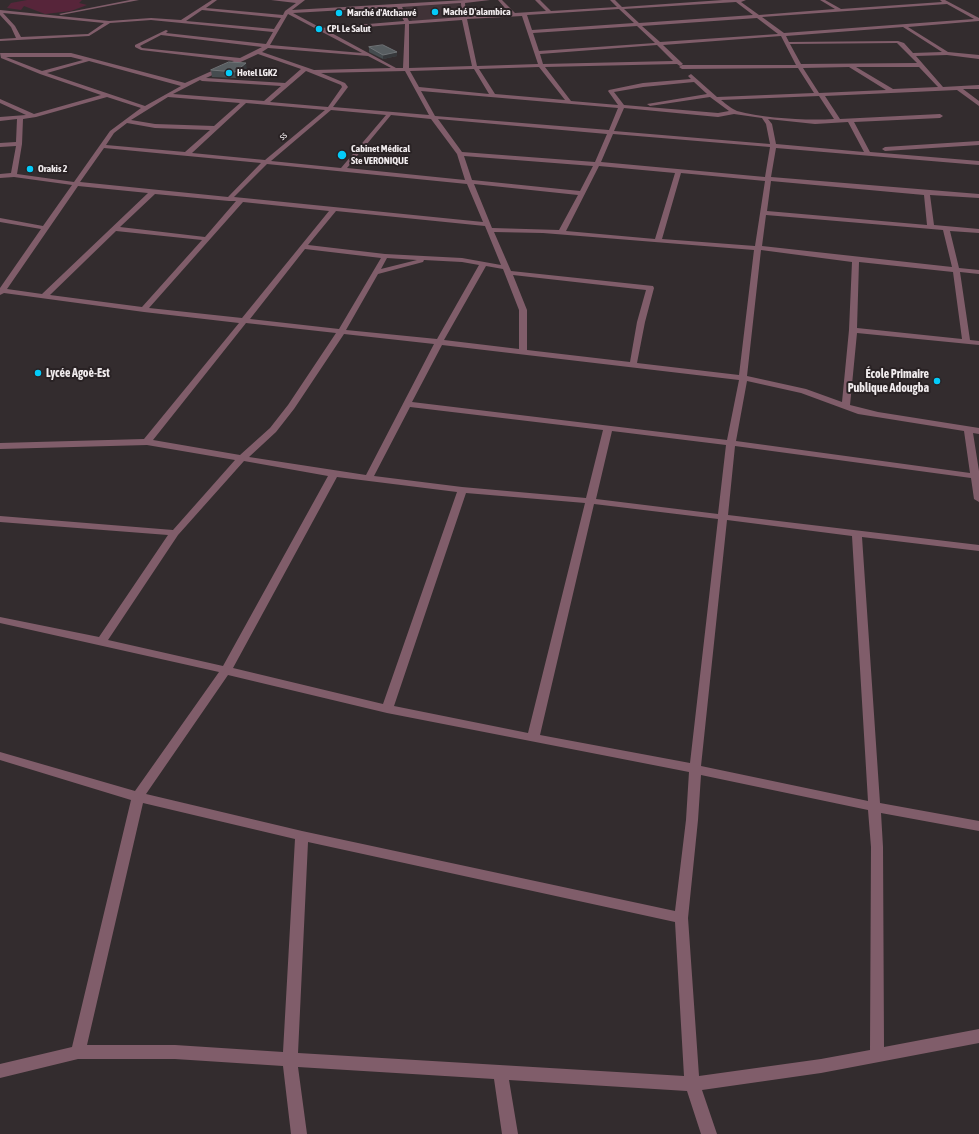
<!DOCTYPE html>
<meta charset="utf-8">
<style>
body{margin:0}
canvas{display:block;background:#332c2e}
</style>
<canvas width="979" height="1134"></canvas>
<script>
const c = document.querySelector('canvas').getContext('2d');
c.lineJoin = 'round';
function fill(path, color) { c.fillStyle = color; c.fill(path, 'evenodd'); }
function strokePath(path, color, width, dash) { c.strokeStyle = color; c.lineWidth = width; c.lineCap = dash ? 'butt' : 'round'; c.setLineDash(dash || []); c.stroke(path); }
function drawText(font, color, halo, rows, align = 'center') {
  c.font = font + ' "Asap Condensed",sans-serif'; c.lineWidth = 4; c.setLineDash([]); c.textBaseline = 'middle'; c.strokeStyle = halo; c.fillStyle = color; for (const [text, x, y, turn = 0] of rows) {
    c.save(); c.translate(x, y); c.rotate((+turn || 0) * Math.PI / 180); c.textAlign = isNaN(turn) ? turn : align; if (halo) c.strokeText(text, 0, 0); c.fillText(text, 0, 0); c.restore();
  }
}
fill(new Path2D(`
 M 462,3 L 463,17 L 412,21 L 405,7 Z`), '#403237');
fill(new Path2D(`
 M 27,0 L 82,0 L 79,3 L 87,5 L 71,11 L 45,14 L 24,6 L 21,10 L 7,8 L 11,3 Z`), '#57253a');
fill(new Path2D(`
 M 130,0 L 139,0 L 61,15 L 59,14 Z
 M 212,0 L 217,0 L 206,8 L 283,15 L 285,11 L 296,3 L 271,0 L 305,0 L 292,10 L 465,0 L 490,0 L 465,3 L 466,16 L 510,14 L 498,0 L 502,0 L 515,13 L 546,11 L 535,0 L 540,0 L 551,11 L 617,7 L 610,0 L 615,0 L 622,7 L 723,0 L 746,0 L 741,2 L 759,15 L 835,9 L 820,0 L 825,0 L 841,9 L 942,2 L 940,0 L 945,0 L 979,18 L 979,21 L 908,27 L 948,52 L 979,55 L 979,59 L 947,55 L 916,56 L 943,87 L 979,85 L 979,89 L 963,89 L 979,101 L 979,106 L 957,90 L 825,96 L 840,119 L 940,114 L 943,116 L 940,118 L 854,122 L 870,152 L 979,161 L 979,165 L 776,148 L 771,177 L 979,194 L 979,198 L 930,195 L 934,225 L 979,229 L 979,233 L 950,231 L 959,268 L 979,270 L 979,274 L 960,272 L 970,340 L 979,341 L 979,345 L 857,333 L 850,405 L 878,412 L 979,428 L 979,434 L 973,433 L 979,471 L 979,502 L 974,499 L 971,478 L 735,446 L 728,515 L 979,545 L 979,551 L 862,537 L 880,803 L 979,821 L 979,831 L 881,813 L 883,847 L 884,1047 L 979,1029 L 979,1043 L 821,1073 L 702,1090 L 717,1134 L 701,1134 L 687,1091 L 509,1080 L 518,1134 L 502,1134 L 494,1079 L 298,1067 L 307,1134 L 291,1134 L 283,1066 L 175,1059 L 78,1059 L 0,1078 L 0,1064 L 72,1047 L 131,800 L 0,760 L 0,752 L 135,791 L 219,672 L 0,623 L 0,617 L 99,637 L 168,535 L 0,522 L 0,516 L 173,530 L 235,460 L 147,445 L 0,449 L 0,443 L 144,439 L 239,323 L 144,312 L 4,293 L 0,295 L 0,288 L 41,229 L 0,222 L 0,218 L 43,226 L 72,185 L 14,177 L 0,178 L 0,174 L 11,173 L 16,146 L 0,147 L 0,143 L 16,142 L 17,119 L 0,121 L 0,117 L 26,115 L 0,103 L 0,99 L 34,114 L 101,95 L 40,74 L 1,58 L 0,53 L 71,53 L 185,83 L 234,61 L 141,50 L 135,47 L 135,45 L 166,30 L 168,31 L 166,33 L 266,44 L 273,32 L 151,20 L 110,23 L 89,36 L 0,41 L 0,39 L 16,38 L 11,27 L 0,15 L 0,10 L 109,21 L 151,18 L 181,20 ZM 736,2 L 753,15 L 639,23 L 624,9 ZM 461,3 L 462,17 L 409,21 L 402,7 ZM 947,4 L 974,19 L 784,33 L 762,17 ZM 397,7 L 404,21 L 321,28 L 293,13 ZM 619,9 L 634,23 L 532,30 L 527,15 ZM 202,10 L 281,18 L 274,29 L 186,21 ZM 3,13 L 104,23 L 88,34 L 21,37 L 15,26 ZM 288,14 L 362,53 L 270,45 ZM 522,16 L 538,64 L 477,66 L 467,19 ZM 757,18 L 778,34 L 660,42 L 642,26 ZM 462,20 L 472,66 L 409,68 L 409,24 ZM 405,24 L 403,68 L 396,68 L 326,30 ZM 637,26 L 655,43 L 539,51 L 533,33 ZM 903,27 L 942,52 L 913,53 L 904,43 L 898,41 L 789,42 L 786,36 ZM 161,35 L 262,47 L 240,58 L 142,48 L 140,46 ZM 781,36 L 796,65 L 682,65 L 679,67 L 682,69 L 798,68 L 814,93 L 717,97 L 691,74 L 688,76 L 691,79 L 643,83 L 609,90 L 608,91 L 618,105 L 571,101 L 545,67 L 677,64 L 680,66 L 683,64 L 682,63 L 663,45 ZM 897,43 L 917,63 L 801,64 L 790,44 ZM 657,45 L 673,61 L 543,64 L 540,54 ZM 268,48 L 368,56 L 391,68 L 314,70 L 262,52 ZM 258,54 L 301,69 L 285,83 L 206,78 ZM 6,57 L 71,57 L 83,60 L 42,71 ZM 89,61 L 181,86 L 145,106 L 47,73 ZM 539,67 L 565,100 L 495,94 L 479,69 ZM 849,67 L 886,90 L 819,93 L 803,68 ZM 856,67 L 919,67 L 938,87 L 893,89 ZM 474,69 L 489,94 L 419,87 L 410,71 ZM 306,71 L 341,85 L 342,87 L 328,107 L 270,102 ZM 405,71 L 429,115 L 333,107 L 348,87 L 345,83 L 321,73 ZM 200,80 L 202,81 L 281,86 L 264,101 L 173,94 ZM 694,82 L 707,94 L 647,104 L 650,106 L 710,97 L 729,111 L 718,113 L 624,105 L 614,92 L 643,87 ZM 421,91 L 618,108 L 609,130 L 435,116 ZM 819,96 L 834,119 C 807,121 763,118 737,111 C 732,109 726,104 721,100 ZM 107,97 L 141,108 L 110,131 L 74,182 L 17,174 L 22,144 L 23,119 L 36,117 ZM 168,97 L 240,103 L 214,126 L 155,124 L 131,120 ZM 246,103 L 325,110 L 265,160 L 192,153 ZM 624,108 L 718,117 L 734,114 L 762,118 L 766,124 L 770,144 L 614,131 ZM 331,110 L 386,115 L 341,168 L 271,161 ZM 391,115 L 431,119 L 457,154 L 465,180 L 347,168 ZM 438,119 L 607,134 L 595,162 L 462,152 ZM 768,119 L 815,124 L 848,122 L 864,152 L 776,144 L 772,124 ZM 127,123 L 155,128 L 210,130 L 185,152 L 106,145 L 114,133 ZM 613,134 L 770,147 L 765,177 L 601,162 ZM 104,148 L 261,163 L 228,197 L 80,182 ZM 464,156 L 593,166 L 580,191 L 472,180 ZM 267,164 L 467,184 L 483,222 L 234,197 ZM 599,166 L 675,173 L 655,239 L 566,231 ZM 681,173 L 765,181 L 755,246 L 662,239 ZM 771,181 L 924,195 L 927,225 L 767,211 ZM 474,184 L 578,195 L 559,230 L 492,228 ZM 78,186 L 148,193 L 42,294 L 7,289 ZM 155,194 L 229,201 L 236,201 L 205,237 L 120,227 ZM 243,202 L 329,211 L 242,318 L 149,308 ZM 336,211 L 485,226 L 501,265 L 462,258 L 385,254 L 308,245 ZM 766,215 L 943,230 L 952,267 L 762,246 ZM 116,231 L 202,240 L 142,307 L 50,295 ZM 494,232 L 543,233 L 754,250 L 739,375 L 637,363 L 645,322 L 654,288 L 653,286 L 511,271 ZM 305,249 L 381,258 L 339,329 L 250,319 ZM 761,250 L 852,262 L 849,330 L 842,402 L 806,389 L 747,376 ZM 387,258 L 417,260 L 381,269 ZM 424,260 L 462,262 L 479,265 L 437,339 L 346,330 L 378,274 L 423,262 ZM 859,262 L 953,272 L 962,339 L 857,328 ZM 486,266 L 503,269 L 519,310 L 519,349 L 444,340 ZM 513,275 L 646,290 L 637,322 L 630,362 L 527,350 L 527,310 ZM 246,323 L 336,333 L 288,405 L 270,428 L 240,455 L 153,440 ZM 344,334 L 434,344 L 366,475 L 249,457 L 276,432 L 294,409 ZM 442,345 L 739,380 L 727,440 L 412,402 ZM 747,381 L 801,393 L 858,414 L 964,431 L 970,473 L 736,441 ZM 410,407 L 603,430 L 586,498 L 462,487 L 374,476 ZM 612,431 L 726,445 L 718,514 L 596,499 ZM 244,461 L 328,476 L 223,666 L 108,640 L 178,535 ZM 337,477 L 457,492 L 383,704 L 233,668 ZM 466,493 L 585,503 L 528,733 L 394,706 ZM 594,504 L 718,519 L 690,763 L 540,735 ZM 727,520 L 852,536 L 868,801 L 701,766 ZM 228,675 L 387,713 L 689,772 L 686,820 L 675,911 L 302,831 L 146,794 ZM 701,775 L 868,810 L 871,847 L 870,1050 L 821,1059 L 699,1076 L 688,918 L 698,820 ZM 143,803 L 295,839 L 283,1052 L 175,1045 L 87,1045 ZM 308,842 L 675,922 L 684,1076 L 298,1053 Z
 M 979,141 L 979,145 L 885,151 L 882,149 L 885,147 Z`), '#805d6a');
fill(new Path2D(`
 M 369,47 L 397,56 L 383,59 L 369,52 Z
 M 211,70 L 247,70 L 236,78 L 212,77 Z`), '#454c4f');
fill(new Path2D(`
 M 397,52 L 397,56 L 383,59 L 383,55 Z
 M 246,63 L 247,70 L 236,78 L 235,72 Z`), '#36383b');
const building = new Path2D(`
 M 383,45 L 397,52 L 383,55 L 369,47 Z
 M 229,62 L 246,63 L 235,72 L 211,70 Z`);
fill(building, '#575d60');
strokePath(building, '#6f7376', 1);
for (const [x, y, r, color] of [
 [435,12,4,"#03cbf9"],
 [339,13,4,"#03cbf9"],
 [319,29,4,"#03cbf9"],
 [229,73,4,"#03cbf9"],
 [342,155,5,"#03cbf9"],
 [30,169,4,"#03cbf9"],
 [38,373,4,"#03cbf9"],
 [937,381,4,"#03cbf9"]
]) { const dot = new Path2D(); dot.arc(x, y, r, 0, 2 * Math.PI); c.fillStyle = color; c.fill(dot); strokePath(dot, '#292224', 1.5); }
drawText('bold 10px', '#f0ebed', '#292224', [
 ["Maché D'alambica",443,12],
 ["Marché d'Atchanvé",347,13],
 ["CPL Le Salut",327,29],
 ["Hotel LGK2",237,73],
 ["Cabinet Médical",351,149],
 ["Ste VERONIQUE",351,161],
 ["Orakis 2",38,169]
], 'left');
drawText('10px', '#f0ebed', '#292224', [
 ["ss",283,136,-41]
]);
drawText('bold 12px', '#f0ebed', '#292224', [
 ["Lycée Agoè-Est",46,373],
 ["École Primaire",929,374,"right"],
 ["Publique Adougba",929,388,"right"]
], 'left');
</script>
